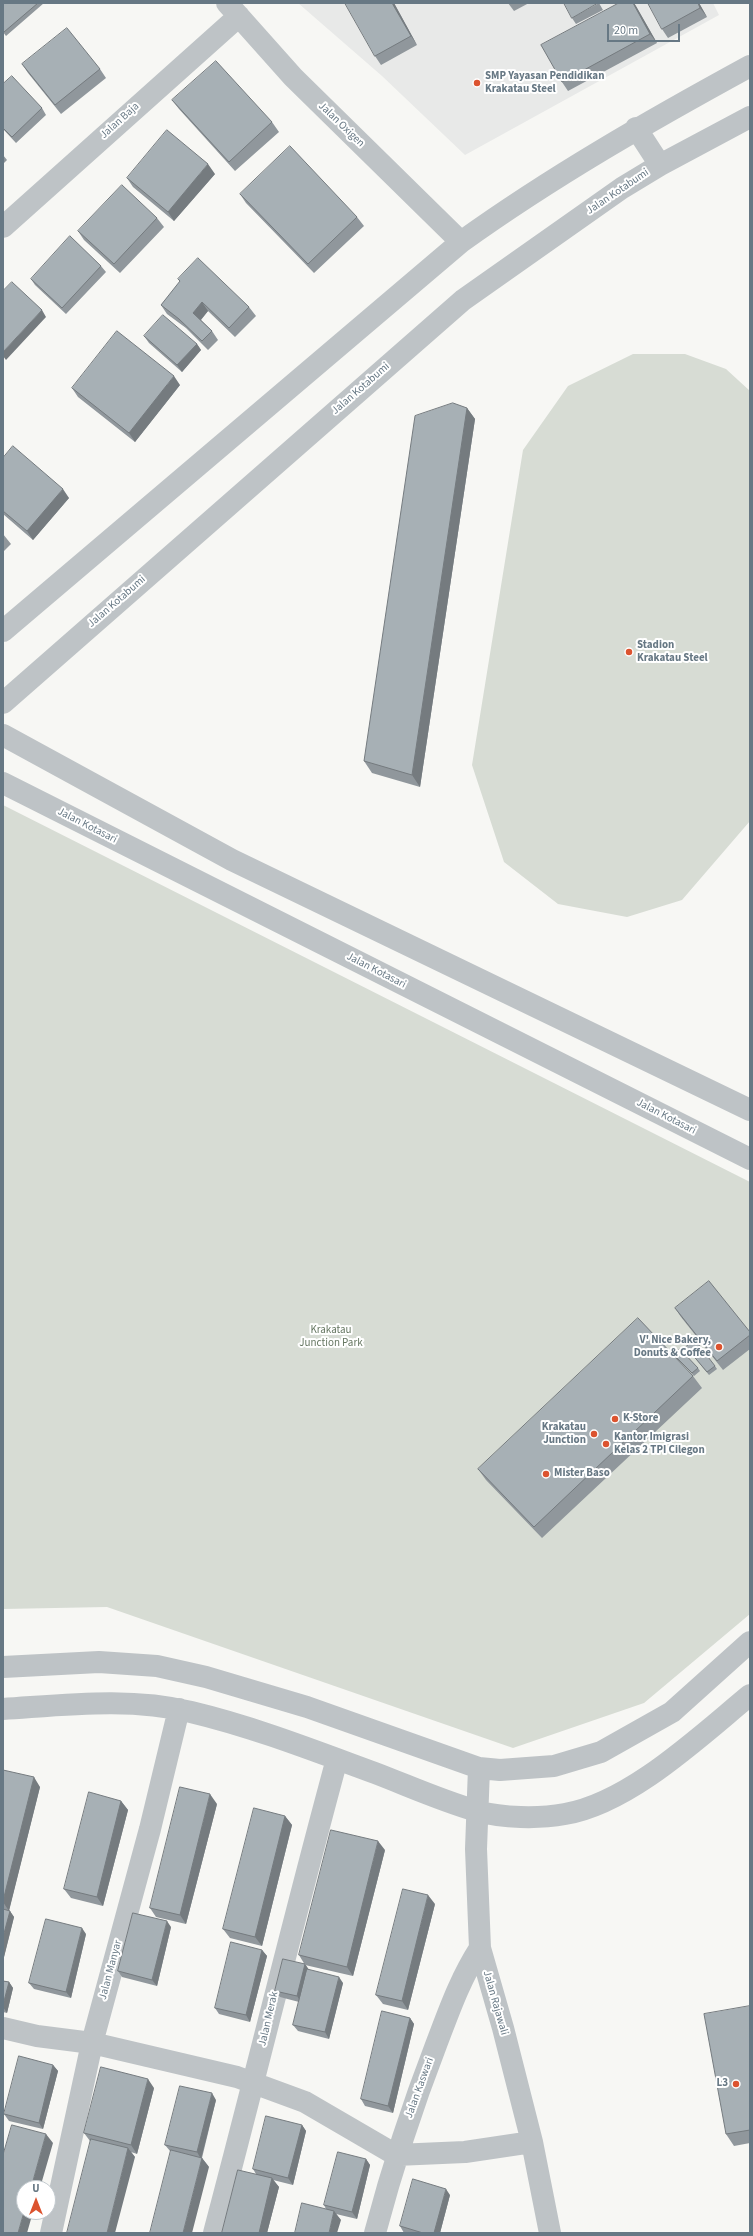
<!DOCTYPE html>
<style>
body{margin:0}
#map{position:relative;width:753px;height:2236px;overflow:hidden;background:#f7f7f4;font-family:"Source Sans 3",sans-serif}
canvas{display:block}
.frame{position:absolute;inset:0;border:4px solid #677884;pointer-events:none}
.north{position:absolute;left:16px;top:2180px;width:40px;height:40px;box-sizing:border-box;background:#fff;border:1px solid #c2c9ce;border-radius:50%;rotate:0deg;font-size:11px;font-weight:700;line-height:16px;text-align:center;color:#677884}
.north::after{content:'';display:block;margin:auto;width:14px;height:18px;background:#dc532f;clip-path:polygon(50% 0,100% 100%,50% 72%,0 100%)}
.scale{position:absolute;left:607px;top:24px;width:73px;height:18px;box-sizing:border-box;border:2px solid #677884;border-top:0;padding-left:5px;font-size:12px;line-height:14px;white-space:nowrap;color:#677884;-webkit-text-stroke:3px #fff;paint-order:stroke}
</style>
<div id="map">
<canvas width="753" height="2236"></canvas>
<div class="frame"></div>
<div class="north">U</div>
<div class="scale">20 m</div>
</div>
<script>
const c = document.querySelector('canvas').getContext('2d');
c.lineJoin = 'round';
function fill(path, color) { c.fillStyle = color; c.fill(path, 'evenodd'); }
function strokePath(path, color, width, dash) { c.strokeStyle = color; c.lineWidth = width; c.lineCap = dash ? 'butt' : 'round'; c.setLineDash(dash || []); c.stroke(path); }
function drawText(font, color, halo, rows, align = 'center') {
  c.font = font + ' "Source Sans 3",sans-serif'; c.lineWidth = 4; c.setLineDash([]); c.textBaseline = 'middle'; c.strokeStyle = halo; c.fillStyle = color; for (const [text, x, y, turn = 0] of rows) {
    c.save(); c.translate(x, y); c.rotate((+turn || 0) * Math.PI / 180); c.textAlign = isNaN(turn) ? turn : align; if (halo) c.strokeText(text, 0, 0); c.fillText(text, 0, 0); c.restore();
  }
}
fill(new Path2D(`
 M 298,3 L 347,3 L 417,45 L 394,3 L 565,3 L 603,10 L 599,3 L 713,3 L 719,15 L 465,155 L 382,76 Z`), '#e8e9e8');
fill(new Path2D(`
 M 633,354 L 685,354 L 726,369 L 750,391 L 750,821 L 682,900 L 627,917 L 558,904 L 504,862 L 472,765 L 523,450 L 568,386 Z
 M 3,805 L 750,1182 L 750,1614 L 644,1703 L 513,1748 L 107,1607 L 3,1609 Z`), '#d7dcd4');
strokePath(new Path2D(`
 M 227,3 L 293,77 L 461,242
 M 636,128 L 660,165
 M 3,227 L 239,16
 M 3,631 L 461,242 C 553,176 651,120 750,66
 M 3,703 L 463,300 L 622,188 L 660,165 L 750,117
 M 3,735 L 232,860 L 750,1110
 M 3,783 L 750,1159
 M 3,1667 L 99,1662 L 157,1666 L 206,1677 L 307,1707 L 479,1768 L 500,1770 L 554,1766 L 601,1752 L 672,1712 L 750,1642
 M 3,1709 C 66,1705 130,1697 191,1712 C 254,1727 315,1751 375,1773 C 409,1786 442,1801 477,1811 C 503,1818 538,1819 565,1814 C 630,1803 700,1736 750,1695
 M 479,1768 L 476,1849 L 480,1948 L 503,2028 L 532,2142 L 550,2233
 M 3,2028 L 37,2036 L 92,2043 L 237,2077 L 305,2102 L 396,2155 L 465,2152 L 532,2142
 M 51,2233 L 92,2043 L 150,1829 L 179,1709
 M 214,2233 C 256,2075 294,1917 337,1759
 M 375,2233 C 392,2169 412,2107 436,2045 C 449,2011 460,1979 480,1948`), '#bec3c6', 22);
fill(new Path2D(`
 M 3,3 L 44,3 L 6,36 L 3,32 Z
 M 394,3 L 417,45 L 381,65 L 375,56 Z
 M 508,3 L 529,3 L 514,11 Z
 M 599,3 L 603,10 L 576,24 L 572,18 Z
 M 619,3 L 634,3 L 657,43 L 568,91 L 562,82 Z
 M 699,3 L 707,17 L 668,38 L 662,29 Z
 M 22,64 L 100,69 L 106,78 L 61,114 L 28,73 Z
 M 3,84 L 42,108 L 46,115 L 16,143 L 3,129 Z
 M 172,100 L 272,122 L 279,132 L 235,171 L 179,109 Z
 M 3,155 L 7,160 L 3,164 Z
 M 215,174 L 174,221 L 133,187 L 127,178 Z
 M 240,194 L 357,217 L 364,226 L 314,273 L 246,203 Z
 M 157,218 L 164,227 L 120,273 L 84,240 L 78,231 Z
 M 101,266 L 106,272 L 66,314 L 35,285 L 31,279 Z
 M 178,279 L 249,307 L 256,316 L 235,337 L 208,311 L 201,320 L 212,331 L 218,340 L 208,350 L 186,328 L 167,314 L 161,305 L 180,282 Z
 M 144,336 L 197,344 L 201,350 L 182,372 L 149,343 Z
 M 180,385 L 135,442 L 78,397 L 72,388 Z
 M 467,408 L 475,419 L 420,787 L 372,773 L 364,761 Z
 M 3,458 L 69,498 L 33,540 L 3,514 Z
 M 3,534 L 11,544 L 3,552 Z
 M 675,1308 L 750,1332 L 750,1349 L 723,1370 L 681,1317 Z
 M 686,1347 L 715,1366 L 717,1369 L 709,1375 Z
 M 674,1355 L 698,1368 L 700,1371 L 694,1376 Z
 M 693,1376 L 702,1388 L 542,1538 L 486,1480 L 478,1469 Z
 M 3,1770 L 40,1787 L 9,1910 L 14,1917 L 3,1961 Z
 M 121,1801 L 128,1810 L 103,1906 L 71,1898 L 64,1889 Z
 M 217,1804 L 186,1924 L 156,1917 L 150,1908 Z
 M 285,1816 L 292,1825 L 262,1946 L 230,1938 L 223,1929 Z
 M 385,1850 L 353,1976 L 305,1965 L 299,1955 Z
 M 435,1904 L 408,2010 L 383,2004 L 376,1995 Z
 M 171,1927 L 157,1986 L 122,1977 L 118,1971 Z
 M 86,1934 L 71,1998 L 34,1989 L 29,1983 Z
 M 262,1950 L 267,1956 L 250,2022 L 219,2014 L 215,2008 Z
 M 305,1964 L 309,1970 L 343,1983 L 329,2039 L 298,2031 L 293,2025 L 299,2002 L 280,1997 L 275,1991 Z
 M 3,1981 L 9,1982 L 13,1988 L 7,2013 L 3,2012 Z
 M 750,2006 L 750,2143 L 734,2146 L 726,2134 Z
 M 410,2018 L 414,2024 L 393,2113 L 365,2106 L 361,2099 Z
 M 53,2065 L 58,2071 L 43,2129 L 9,2121 L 4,2114 Z
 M 154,2088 L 137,2154 L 131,2152 L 135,2157 L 90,2141 L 84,2133 Z
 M 216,2100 L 202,2158 L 209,2167 L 170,2151 L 165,2145 Z
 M 302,2125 L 306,2131 L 293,2185 L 273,2180 L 279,2187 L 267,2233 L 222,2233 L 256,2174 L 253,2169 Z
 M 366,2159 L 370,2165 L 357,2219 L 336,2214 L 341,2220 L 326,2209 L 324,2205 Z
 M 450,2195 L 440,2233 L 404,2233 L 400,2226 Z`), '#90979c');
fill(new Path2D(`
 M 392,3 L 394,3 L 417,45 L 411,36 Z
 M 633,3 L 634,3 L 636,6 L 657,43 L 650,34 Z
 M 698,3 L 699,3 L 707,17 L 700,8 Z
 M 208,164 L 215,174 L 174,221 L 168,212 Z
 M 202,302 L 208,311 L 199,322 L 193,313 Z
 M 42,310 L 46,317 L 6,360 L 3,356 L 3,352 Z
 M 197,344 L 201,350 L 182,372 L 177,365 Z
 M 174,376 L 180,385 L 135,442 L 129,433 Z
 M 467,408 L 475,419 L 420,787 L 412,775 Z
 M 63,489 L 69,498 L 33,540 L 27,531 Z
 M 34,1777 L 40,1787 L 9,1911 L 3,1902 L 3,1901 Z
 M 210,1794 L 217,1804 L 186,1924 L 180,1915 Z
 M 121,1801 L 128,1810 L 103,1906 L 97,1897 Z
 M 285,1816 L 292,1825 L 262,1946 L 255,1937 Z
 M 378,1841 L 385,1850 L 353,1976 L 347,1967 Z
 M 428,1895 L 435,1904 L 408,2010 L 402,2001 Z
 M 10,1911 L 14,1917 L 3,1961 L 3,1937 Z
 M 167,1921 L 171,1927 L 157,1986 L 152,1980 Z
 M 82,1928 L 86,1934 L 71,1998 L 66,1992 Z
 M 262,1950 L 267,1956 L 250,2022 L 246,2015 Z
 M 305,1964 L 309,1970 L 301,2002 L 297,1996 Z
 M 339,1977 L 343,1983 L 329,2039 L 325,2032 Z
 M 9,1982 L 13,1988 L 7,2013 L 3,2007 L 3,2005 Z
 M 410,2018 L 414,2024 L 393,2113 L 388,2106 Z
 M 53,2065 L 58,2071 L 43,2129 L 39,2123 Z
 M 148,2079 L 154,2088 L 137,2154 L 131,2145 Z
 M 212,2093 L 216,2100 L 201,2159 L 197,2152 Z
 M 302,2125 L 306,2131 L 293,2185 L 288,2178 Z
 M 46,2134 L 53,2143 L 40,2188 L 31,2188 Z
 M 128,2148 L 135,2157 L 115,2233 L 107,2233 Z
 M 202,2158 L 209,2167 L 192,2233 L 183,2233 Z
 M 366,2159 L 370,2165 L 357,2219 L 352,2212 Z
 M 272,2178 L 279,2187 L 267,2233 L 259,2233 Z
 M 446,2189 L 450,2195 L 440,2233 L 434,2233 Z
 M 334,2211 L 341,2220 L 337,2233 L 329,2233 Z
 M 24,2212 L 33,2212 L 27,2233 L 18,2233 Z`), '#757b7f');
const building = new Path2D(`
 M 3,3 L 38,3 L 4,32 L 3,32 Z
 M 345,3 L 392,3 L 411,36 L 375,56 Z
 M 564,3 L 598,3 L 572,18 Z
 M 619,3 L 633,3 L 650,34 L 562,82 L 541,45 Z
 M 648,3 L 698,3 L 700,8 L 662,29 Z
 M 67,28 L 100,69 L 55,105 L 22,64 Z
 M 216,61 L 272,122 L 229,162 L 172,100 Z
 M 12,76 L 42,108 L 12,137 L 3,128 L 3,84 Z
 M 167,130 L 208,164 L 168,212 L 127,178 Z
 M 290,146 L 357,217 L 308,264 L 240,194 Z
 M 122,185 L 157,218 L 114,264 L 78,231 Z
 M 70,236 L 101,266 L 62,308 L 31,279 Z
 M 198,258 L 249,307 L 229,328 L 202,302 L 193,313 L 212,331 L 202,341 L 179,319 L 161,305 L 180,281 L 178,279 Z
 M 12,282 L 42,310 L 3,352 L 3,291 Z
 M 163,315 L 197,344 L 177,365 L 144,336 Z
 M 117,331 L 174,376 L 129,433 L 72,388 Z
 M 453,403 L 467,408 L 412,775 L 364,761 L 415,416 Z
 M 13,446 L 63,489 L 27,531 L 3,511 L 3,458 Z
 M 709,1281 L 750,1332 L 750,1335 L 717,1361 L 675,1308 Z
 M 638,1318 L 693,1376 L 534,1527 L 478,1469 Z
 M 695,1340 L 715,1366 L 707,1372 L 686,1347 Z
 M 680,1349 L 698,1368 L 692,1373 L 674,1355 Z
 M 3,1770 L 34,1777 L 3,1901 Z
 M 180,1787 L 210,1794 L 180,1915 L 150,1908 Z
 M 89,1792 L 121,1801 L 97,1897 L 64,1889 Z
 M 254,1808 L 285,1816 L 255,1937 L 223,1929 Z
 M 331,1830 L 378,1841 L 347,1967 L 299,1955 Z
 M 403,1889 L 428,1895 L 402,2001 L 376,1995 Z
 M 3,1909 L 10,1911 L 3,1937 Z
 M 133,1913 L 167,1921 L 152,1980 L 118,1971 Z
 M 46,1919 L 82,1928 L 66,1992 L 29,1983 Z
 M 231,1942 L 262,1950 L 246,2015 L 215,2008 Z
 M 283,1959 L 305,1964 L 297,1996 L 275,1991 Z
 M 307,1969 L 339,1977 L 325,2032 L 293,2025 Z
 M 3,1981 L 9,1982 L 3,2005 Z
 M 750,2006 L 750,2130 L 726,2134 L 704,2014 Z
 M 382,2011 L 410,2018 L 388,2106 L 361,2099 Z
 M 19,2056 L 53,2065 L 39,2123 L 4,2114 Z
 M 101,2067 L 148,2079 L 131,2145 L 84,2133 Z
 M 180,2086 L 212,2093 L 197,2152 L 165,2145 Z
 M 266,2116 L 302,2125 L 288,2178 L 253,2169 Z
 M 12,2125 L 46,2134 L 31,2188 L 24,2188 L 24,2212 L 18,2233 L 3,2233 L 3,2155 Z
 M 91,2139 L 128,2148 L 107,2233 L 67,2233 Z
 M 171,2150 L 202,2158 L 183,2233 L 150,2233 Z
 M 338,2152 L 366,2159 L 352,2212 L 324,2205 Z
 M 238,2170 L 272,2178 L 259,2233 L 222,2233 Z
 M 413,2179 L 446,2189 L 434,2233 L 423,2233 L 400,2226 Z
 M 302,2203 L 334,2211 L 329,2233 L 295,2233 Z`);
fill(building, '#a7b0b5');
strokePath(building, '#757b7f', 1);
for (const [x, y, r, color] of [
 [477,83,4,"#dc532f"],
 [629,652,4,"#dc532f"],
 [719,1347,4,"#dc532f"],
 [615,1419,4,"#dc532f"],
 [594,1434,4,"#dc532f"],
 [606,1444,4,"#dc532f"],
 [546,1474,4,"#dc532f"],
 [736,2084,4,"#dc532f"]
]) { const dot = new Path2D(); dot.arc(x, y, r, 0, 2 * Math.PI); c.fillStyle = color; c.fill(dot); strokePath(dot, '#fff', 1.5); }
drawText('bold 11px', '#677884', '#fff', [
 ["SMP Yayasan Pendidikan",485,77],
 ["Krakatau Steel",485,90],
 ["Stadion",637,646],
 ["Krakatau Steel",637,659],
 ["V' Nice Bakery,",711,1341,"right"],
 ["Donuts & Coffee",711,1354,"right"],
 ["K-Store",623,1419],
 ["Krakatau",586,1428,"right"],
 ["Junction",586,1441,"right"],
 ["Kantor Imigrasi",614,1438],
 ["Kelas 2 TPI Cilegon",614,1451],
 ["Mister Baso",554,1474],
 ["L3",728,2084,"right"]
], 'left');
drawText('11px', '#677884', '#fff', [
 ["Jalan Baja",120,121,-42],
 ["Jalan Oxigen",341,125,44],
 ["Jalan Kotabumi",618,192,-34],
 ["Jalan Kotabumi",361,389,-41],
 ["Jalan Kotabumi",117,602,-41],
 ["Jalan Kotasari",87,826,27],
 ["Jalan Kotasari",376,971,27],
 ["Jalan Kotasari",666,1117,27],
 ["Jalan Manyar",111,1970,-75],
 ["Jalan Rajawali",495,2003,74],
 ["Jalan Merak",269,2019,-77],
 ["Jalan Kaswari",420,2088,-70]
]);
drawText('11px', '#667762', '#fff', [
 ["Krakatau",331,1331],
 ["Junction Park",331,1344]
]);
</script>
